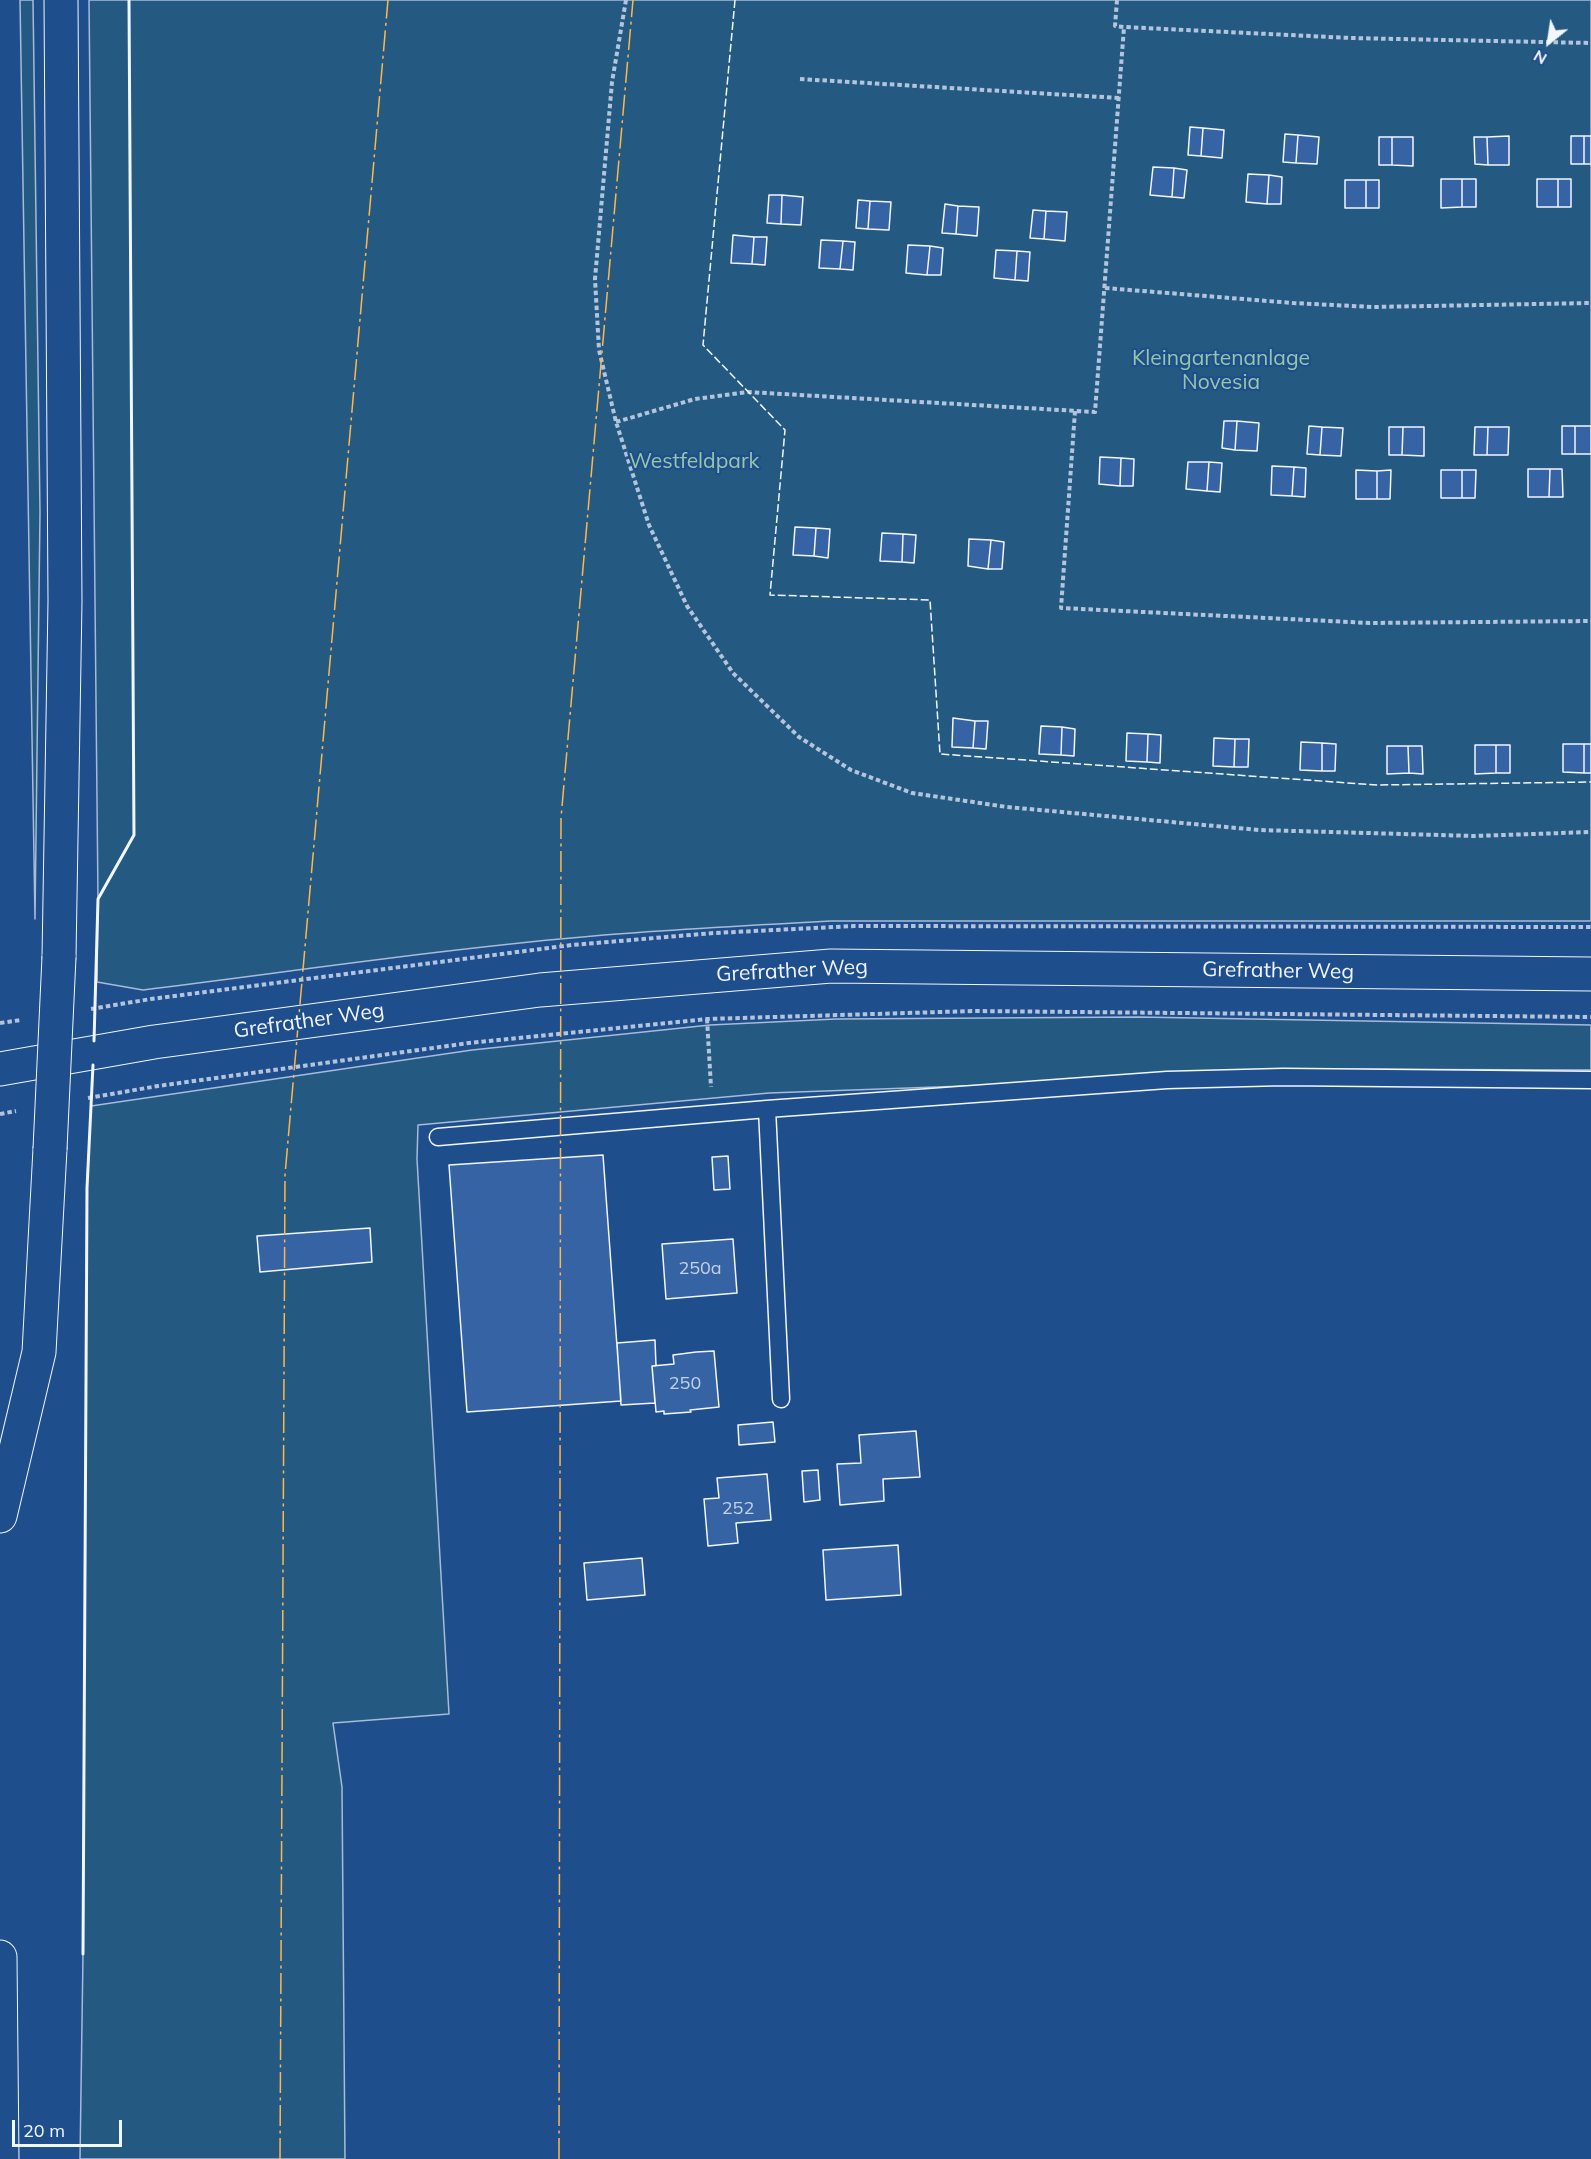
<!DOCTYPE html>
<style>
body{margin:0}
#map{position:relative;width:1591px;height:2159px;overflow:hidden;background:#1f4e8c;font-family:Mulish,sans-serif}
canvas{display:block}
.north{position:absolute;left:1519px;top:12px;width:60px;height:60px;-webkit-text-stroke:4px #1f4e8c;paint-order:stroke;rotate:210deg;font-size:16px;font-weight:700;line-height:24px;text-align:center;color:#f2f6ff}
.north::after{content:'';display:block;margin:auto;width:21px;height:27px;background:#f2f6ff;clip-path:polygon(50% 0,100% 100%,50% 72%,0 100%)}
.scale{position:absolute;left:12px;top:2120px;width:110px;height:27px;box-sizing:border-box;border:3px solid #f2f6ff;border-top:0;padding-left:8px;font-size:18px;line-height:21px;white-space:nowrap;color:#f2f6ff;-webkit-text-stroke:4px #1f4e8c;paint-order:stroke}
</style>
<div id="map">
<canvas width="1591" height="2159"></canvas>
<div class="north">N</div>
<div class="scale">20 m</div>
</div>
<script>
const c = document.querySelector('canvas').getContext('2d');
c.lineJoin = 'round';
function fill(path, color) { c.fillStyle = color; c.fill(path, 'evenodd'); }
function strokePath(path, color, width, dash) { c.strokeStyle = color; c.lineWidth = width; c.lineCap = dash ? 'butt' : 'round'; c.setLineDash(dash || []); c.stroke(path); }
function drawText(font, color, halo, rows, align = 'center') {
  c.font = font + ' Mulish,sans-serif'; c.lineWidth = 4.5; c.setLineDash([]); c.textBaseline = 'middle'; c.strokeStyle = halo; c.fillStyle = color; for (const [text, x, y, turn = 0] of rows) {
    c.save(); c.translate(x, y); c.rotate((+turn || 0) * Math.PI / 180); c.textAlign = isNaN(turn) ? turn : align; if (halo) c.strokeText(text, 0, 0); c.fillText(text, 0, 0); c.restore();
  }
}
const green = new Path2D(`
 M 20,0 L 33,0 L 40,512 L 35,919 Z
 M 89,0 L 1591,0 L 1591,921 L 831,921 C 755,925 680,929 604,935 C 450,948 296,971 143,990 L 97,982 L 98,899 Z
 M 1139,1017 L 1591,1025 L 1591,1070 L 1281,1069 L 1020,1084 L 769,1093 L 418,1125 L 417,1159 L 449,1714 L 333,1723 L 342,1787 L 345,2159 L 80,2159 L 83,1954 L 87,1188 L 91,1106 L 472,1050 L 710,1025 L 836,1019 Z`);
fill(green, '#245a82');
strokePath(green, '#a8bbd7', 1.5);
const building = new Path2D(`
 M 1190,127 L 1203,128 L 1201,156 L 1188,155 Z
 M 1203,128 L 1224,130 L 1222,158 L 1201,156 Z
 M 1285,134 L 1298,135 L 1296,163 L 1283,162 Z
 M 1298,135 L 1319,137 L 1317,164 L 1296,163 Z
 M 1509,136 L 1509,165 L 1488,165 L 1487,137 Z
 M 1571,136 L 1584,136 L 1584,164 L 1571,164 Z
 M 1584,136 L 1591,136 L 1591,164 L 1584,164 Z
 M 1379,137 L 1392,137 L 1392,165 L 1379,165 Z
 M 1392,137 L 1413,137 L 1413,166 L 1392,165 Z
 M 1474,137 L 1487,137 L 1488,165 L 1475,164 Z
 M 1153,167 L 1174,168 L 1172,197 L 1150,195 Z
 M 1174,168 L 1187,170 L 1184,198 L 1172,197 Z
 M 1248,174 L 1269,175 L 1267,204 L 1246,202 Z
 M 1269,175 L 1282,177 L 1281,204 L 1267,204 Z
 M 1441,179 L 1462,179 L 1462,207 L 1441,208 Z
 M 1462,179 L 1476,179 L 1476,207 L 1462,207 Z
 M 1537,179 L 1558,179 L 1558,207 L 1537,207 Z
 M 1558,179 L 1571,179 L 1571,207 L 1558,207 Z
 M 1345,180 L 1366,180 L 1366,208 L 1345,208 Z
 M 1366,180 L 1379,180 L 1379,208 L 1366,208 Z
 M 769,195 L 782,195 L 781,224 L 767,223 Z
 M 782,195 L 803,197 L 801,225 L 781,224 Z
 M 858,200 L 870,201 L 868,229 L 856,228 Z
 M 870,201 L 891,202 L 889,230 L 868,229 Z
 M 945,204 L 958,206 L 956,234 L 942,233 Z
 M 958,206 L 979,207 L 977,236 L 956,234 Z
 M 1033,210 L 1046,211 L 1044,239 L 1030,238 Z
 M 1046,211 L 1067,212 L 1065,241 L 1044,239 Z
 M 733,235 L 754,237 L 752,264 L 731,263 Z
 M 754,237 L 767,237 L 765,265 L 752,264 Z
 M 821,240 L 843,241 L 840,269 L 819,268 Z
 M 843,241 L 855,242 L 853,270 L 840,269 Z
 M 908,245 L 930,246 L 927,275 L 906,273 Z
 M 930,246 L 943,248 L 941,275 L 927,275 Z
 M 996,250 L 1017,251 L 1015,280 L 994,278 Z
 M 1017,251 L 1030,252 L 1028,281 L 1015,280 Z
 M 1224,421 L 1237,421 L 1235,450 L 1222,448 Z
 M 1237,421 L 1259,423 L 1257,451 L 1235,450 Z
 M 1309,426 L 1322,427 L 1320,455 L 1307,454 Z
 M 1562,426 L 1575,426 L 1575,454 L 1562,454 Z
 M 1575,426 L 1591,426 L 1591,454 L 1575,454 Z
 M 1322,427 L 1343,428 L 1341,456 L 1320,455 Z
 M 1389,427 L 1403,427 L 1402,455 L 1389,455 Z
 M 1403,427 L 1424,427 L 1424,456 L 1402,455 Z
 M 1475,427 L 1488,427 L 1487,455 L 1474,455 Z
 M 1488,427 L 1509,427 L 1508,455 L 1487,455 Z
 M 1100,457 L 1121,458 L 1120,486 L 1099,484 Z
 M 1121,458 L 1134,459 L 1133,486 L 1120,486 Z
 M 1188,462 L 1209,462 L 1207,491 L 1186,489 Z
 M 1209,462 L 1222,463 L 1220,492 L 1207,491 Z
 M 1272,466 L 1294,467 L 1292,496 L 1271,495 Z
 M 1294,467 L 1306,468 L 1305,497 L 1292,496 Z
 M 1528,469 L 1550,469 L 1549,497 L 1528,497 Z
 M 1550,469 L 1562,469 L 1563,497 L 1549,497 Z
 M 1356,470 L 1377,471 L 1377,499 L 1356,499 Z
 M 1391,470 L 1390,499 L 1377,499 L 1377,471 Z
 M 1441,470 L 1462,470 L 1462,498 L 1441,498 Z
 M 1462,470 L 1476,470 L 1475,498 L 1462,498 Z
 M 795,527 L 816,528 L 814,556 L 793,555 Z
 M 816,528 L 830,529 L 828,558 L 814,556 Z
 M 882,533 L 903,534 L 902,562 L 880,561 Z
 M 903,534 L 916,535 L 914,563 L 902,562 Z
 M 969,539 L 991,540 L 988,569 L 968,566 Z
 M 991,540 L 1004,542 L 1002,569 L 988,569 Z
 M 953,718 L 975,721 L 973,748 L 952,747 Z
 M 975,721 L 988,721 L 986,749 L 973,748 Z
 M 1041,726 L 1062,727 L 1061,755 L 1039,754 Z
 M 1062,727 L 1075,729 L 1074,756 L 1061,755 Z
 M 1127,733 L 1148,734 L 1147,762 L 1126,761 Z
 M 1148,734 L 1161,735 L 1160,763 L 1147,762 Z
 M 1214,738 L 1235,739 L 1234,767 L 1213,766 Z
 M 1235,739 L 1249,739 L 1248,767 L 1234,767 Z
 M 1301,742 L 1322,743 L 1322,771 L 1300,770 Z
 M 1322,743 L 1336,744 L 1335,771 L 1322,771 Z
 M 1563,744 L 1584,744 L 1584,773 L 1563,772 Z
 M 1584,744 L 1591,744 L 1591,773 L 1584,773 Z
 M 1475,745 L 1496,745 L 1496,773 L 1475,774 Z
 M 1496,745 L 1510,745 L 1510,773 L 1496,773 Z
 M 1387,746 L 1408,746 L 1409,773 L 1387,774 Z
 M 1408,746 L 1422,746 L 1423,774 L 1409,773 Z
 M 603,1155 L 621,1401 L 467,1412 L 449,1165 Z
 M 728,1156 L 730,1189 L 714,1190 L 712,1157 Z
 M 370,1228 L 372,1262 L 260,1272 L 257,1236 Z
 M 733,1239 L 737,1293 L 666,1299 L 662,1244 Z
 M 655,1340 L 656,1366 L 652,1366 L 655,1403 L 621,1405 L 617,1343 Z
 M 714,1351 L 719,1407 L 690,1410 L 691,1412 L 664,1414 L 664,1411 L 656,1412 L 652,1366 L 674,1364 L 673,1355 L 696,1352 Z
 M 773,1422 L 775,1442 L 739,1445 L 738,1425 Z
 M 916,1431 L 920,1477 L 883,1479 L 884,1501 L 840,1505 L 837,1464 L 861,1463 L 859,1435 Z
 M 818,1470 L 820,1500 L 804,1502 L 802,1471 Z
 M 767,1474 L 771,1520 L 736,1523 L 738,1543 L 708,1546 L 704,1499 L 719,1498 L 717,1478 Z
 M 898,1545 L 901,1595 L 826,1600 L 823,1550 Z
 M 642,1558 L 645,1595 L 587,1600 L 584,1563 Z`);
fill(building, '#3563a3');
strokePath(building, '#f2f6ff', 1.5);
const service = new Path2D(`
 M 438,1137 L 767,1109
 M 781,1399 L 767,1109 L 1167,1080 L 1283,1077 L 1591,1080`);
const secondary = new Path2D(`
 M 0,1069 L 154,1042 L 540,990 L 831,966 L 1591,974`);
const motorway = new Path2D(`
 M 59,957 L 65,601 L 61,0
 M 0,1516 L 39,1352 L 50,1149
 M 0,1957 L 2,2159`);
strokePath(service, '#f2f6ff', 19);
strokePath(secondary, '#f2f6ff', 35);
strokePath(motorway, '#f2f6ff', 35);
strokePath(new Path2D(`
 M 626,0 L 612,82 L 595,279 L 599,350 L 616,422 L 649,525 L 687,606 L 733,673 L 799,737 L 851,770 L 912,793 L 1007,807 L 1259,830 L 1475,836 L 1591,832
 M 1117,0 L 1115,26 L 1124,27 L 1351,38 L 1591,43
 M 800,79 L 1119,98
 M 1105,288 L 1293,303 L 1373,307 L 1591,303
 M 1075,411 L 1061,608 L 1370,623 L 1591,621
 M 616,422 L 695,399 L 748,392 L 1095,412 L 1124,27
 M 91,1009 L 151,999 L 572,945 L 714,933 L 854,926 L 1591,927
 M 707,1019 L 711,1087
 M 0,1023 L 21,1020
 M 88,1098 L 158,1086 L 469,1043 L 707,1019 L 974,1011 L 1591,1017
 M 0,1114 L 16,1111`), '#b3c4dc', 4, [4.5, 3]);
strokePath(service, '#1f4e8c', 16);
strokePath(secondary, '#1f4e8c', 33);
strokePath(motorway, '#1f4e8c', 33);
const motorwayBridge = new Path2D(`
 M 50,1149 L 59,957`);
strokePath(motorwayBridge, '#f2f6ff', 35, []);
strokePath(motorwayBridge, '#1f4e8c', 33);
strokePath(new Path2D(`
 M 735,0 L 703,345 L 785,430 L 770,595 L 930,600 L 940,754 L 1377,785 L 1591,782`), '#f2f6ff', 1.5, [8, 3]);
strokePath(new Path2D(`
 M 94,1041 L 98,899 L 134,835 L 129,0
 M 83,1954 L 87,1188 L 93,1065`), '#f2f6ff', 3);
strokePath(new Path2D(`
 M 280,2159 L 285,1175 L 388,0
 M 559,2159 L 561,818 L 633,0`), '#ffb74d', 1.5, [21, 4.5, 3, 4.5]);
drawText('18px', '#c3d1e8', null, [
 ["250a",700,1269],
 ["250",685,1384],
 ["252",738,1509]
]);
drawText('21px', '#97c8a6', '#1f4e8c', [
 ["Kleingartenanlage",1221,359],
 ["Novesia",1221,383],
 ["Westfeldpark",694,462]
]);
drawText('21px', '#f2f6ff', '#1f4e8c', [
 ["Grefrather Weg",792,971,-3],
 ["Grefrather Weg",1278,971,1],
 ["Grefrather Weg",309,1021,-8]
]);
</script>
